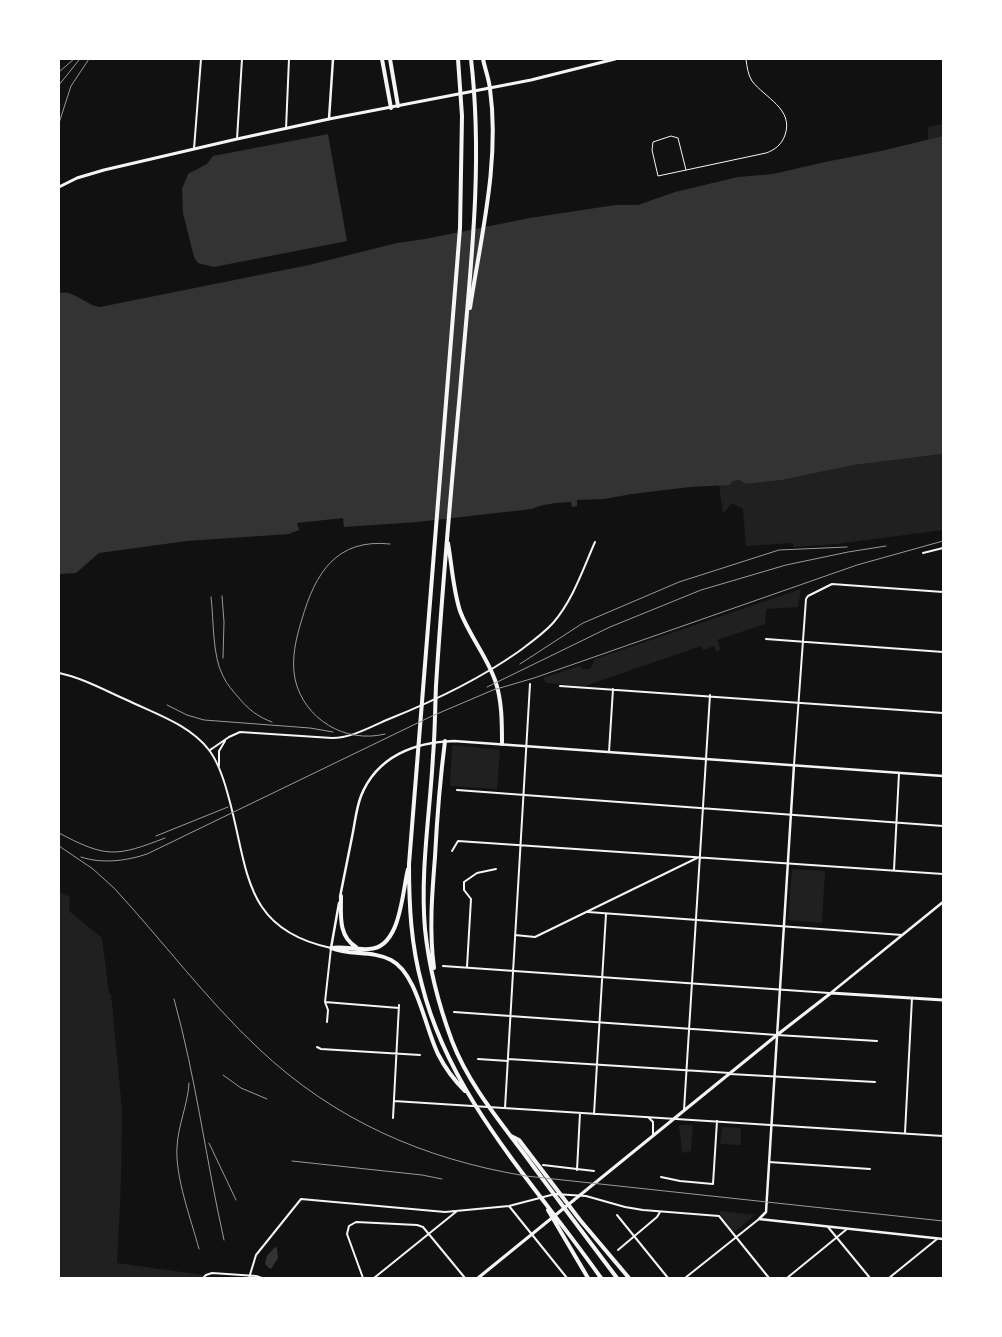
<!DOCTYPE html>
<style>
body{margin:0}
#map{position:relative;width:1002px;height:1337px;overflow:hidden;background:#111;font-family:Merriweather,serif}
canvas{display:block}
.frame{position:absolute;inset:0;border:60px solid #fff;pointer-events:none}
</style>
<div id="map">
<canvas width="1002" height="1337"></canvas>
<div class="frame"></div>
</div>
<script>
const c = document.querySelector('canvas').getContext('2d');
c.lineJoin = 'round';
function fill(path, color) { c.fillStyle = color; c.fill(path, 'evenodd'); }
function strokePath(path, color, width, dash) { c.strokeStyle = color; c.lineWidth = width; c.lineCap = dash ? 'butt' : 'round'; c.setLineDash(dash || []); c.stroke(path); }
fill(new Path2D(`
 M 943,124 L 943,136 L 928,141 L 928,127 Z
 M 943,454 L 943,530 L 836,544 L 793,547 L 793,543 L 746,546 L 743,509 L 732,503 L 723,514 L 719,485 L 730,485 L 733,481 L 739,480 L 746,484 L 782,480 L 854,465 Z
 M 801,589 L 798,607 L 766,609 L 765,624 L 717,640 L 721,650 L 716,652 L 714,646 L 703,650 L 701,646 L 585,686 L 546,683 L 543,678 L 579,666 L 583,669 L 590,669 L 595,659 Z
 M 452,745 L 500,750 L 497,789 L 450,786 Z
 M 792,869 L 825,871 L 822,923 L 788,920 Z
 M 59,892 L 70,897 L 69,911 L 102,938 L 109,994 L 111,994 L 122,1110 L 121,1181 L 117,1263 L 203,1275 L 202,1278 L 59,1278 Z
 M 679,1125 L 693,1125 L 691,1151 L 682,1153 Z
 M 722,1127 L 741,1128 L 741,1145 L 720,1144 Z
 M 720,1211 L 755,1215 L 734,1232 L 720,1214 Z`), '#202020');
fill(new Path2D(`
 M 328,134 L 347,241 L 214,267 L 198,263 L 194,257 L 183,213 L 182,189 L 188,174 L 207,164 L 213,156 Z
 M 943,136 L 943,454 L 854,465 L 782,480 L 746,484 L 739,480 L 733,481 L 730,485 L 690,487 L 632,494 L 604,499 L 577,500 L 577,506 L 572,507 L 571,502 C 557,503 545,503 532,509 L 417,522 L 344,527 L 343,518 L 297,523 L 299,530 L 289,534 L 187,541 L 99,553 L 76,573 L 59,574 L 60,293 C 73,289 87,306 100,307 L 309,265 L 397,243 L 425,239 L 530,218 L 615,205 L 638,205 L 675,192 L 738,177 L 773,174 L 825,162 L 881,151 Z
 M 275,1247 L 277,1248 L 278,1258 L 271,1269 L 269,1268 L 265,1264 L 267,1256 Z`), '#333');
strokePath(new Path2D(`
 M 686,170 L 678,138 L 671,136 L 653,142 L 652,150 L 658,176 L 766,153 C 775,150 782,144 785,135 C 794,109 765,98 752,81 C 748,75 747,67 746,59`), '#f5f5f5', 1);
strokePath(new Path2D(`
 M 286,129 L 289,59
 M 237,139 L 242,59
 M 194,149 L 201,59
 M 923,553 L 943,548
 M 766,639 L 943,652
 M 59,673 C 83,678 106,691 129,701 C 156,714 190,725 209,750 C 219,763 224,780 228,795 C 249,868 241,929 331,948 L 325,1002 L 328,1010 L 327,1022
 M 560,686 L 943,713
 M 210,750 L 229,737 L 240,732 L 332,738 C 352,738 370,727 389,719 C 434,701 478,680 518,652 C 530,643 543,634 553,623 C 573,600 583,569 595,542
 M 609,752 L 613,689
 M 794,765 L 806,599 L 808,596 L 832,584 L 943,592
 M 219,766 L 219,751 L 225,741
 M 457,790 L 943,826
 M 452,851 L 458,841 L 943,874
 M 894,870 L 899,773
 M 588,912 L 902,935
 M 515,935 L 535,937 L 697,858
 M 443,966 L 829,993
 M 467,967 L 471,899 L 464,890 L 464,882 L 477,873 L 496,869
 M 325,1002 L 399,1008
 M 454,1012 L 777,1035 L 877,1041
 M 317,1047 L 321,1049 L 420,1055
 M 478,1059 L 508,1061
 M 508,1059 L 730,1073
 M 730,1074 L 875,1082
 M 394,1101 L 943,1136
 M 505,1108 L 530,684
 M 684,1110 L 710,695
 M 594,1114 L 606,914
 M 648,1117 L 653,1122 L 653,1135
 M 393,1118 L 399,1005
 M 905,1133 L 912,998
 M 769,1162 L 870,1169
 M 543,1165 L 594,1171
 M 577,1170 L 580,1113
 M 661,1177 L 680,1181 L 713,1184 L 717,1121
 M 509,1206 L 567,1278
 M 617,1215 L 668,1278
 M 828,1227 L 870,1278
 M 618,1250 L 657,1217 L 660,1212
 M 203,1278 L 206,1275 L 212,1273 L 256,1276 L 262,1278
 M 249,1278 L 256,1255 L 301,1199 L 445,1212 L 509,1206 L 555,1194 L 586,1196 L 625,1207 L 643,1210 L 719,1216 L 769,1278
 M 363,1278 L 347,1234 L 349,1226 L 356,1222 L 417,1225 L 423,1227 L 465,1278
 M 374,1278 L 457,1211
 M 685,1278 L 759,1219
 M 787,1278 L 847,1229
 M 889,1278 L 937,1239`), '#f5f5f5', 2);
strokePath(new Path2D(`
 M 329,119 L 333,59
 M 340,897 C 344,877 348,857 352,837 C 355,823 356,809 361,796 C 377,756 415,742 454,741 L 943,776
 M 331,948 L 339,903
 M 832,992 L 943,902
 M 759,1219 L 766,1212 L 794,765
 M 759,1219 L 943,1239`), '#f5f5f5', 2.5);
strokePath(new Path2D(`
 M 59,187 L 77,178 L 104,170 L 237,139 L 329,119 L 531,80 L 615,59`), '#f5f5f5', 3);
strokePath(new Path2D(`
 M 478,1278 L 777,1035 L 831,993 L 943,1000`), '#f5f5f5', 3);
strokePath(new Path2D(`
 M 382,59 L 391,108
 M 390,59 L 398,106
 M 458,59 L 462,116 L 460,228 L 409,864 C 409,906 411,945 422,985 C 450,1098 536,1185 601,1278
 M 471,59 C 484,170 469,281 460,392 C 451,490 442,588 436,686 C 435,709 435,733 433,756 C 430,813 420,872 425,929 C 429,968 439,1006 452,1041 C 468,1083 498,1119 525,1155 C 555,1196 586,1237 617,1278
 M 470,308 C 481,236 500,161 490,89 C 489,79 485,69 483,59
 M 448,543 C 452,566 453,589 460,611 C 469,635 486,655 495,680 C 502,700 502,722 502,744
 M 341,896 C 341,915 338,936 356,947
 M 331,948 C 350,956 372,950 391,960 C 417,973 425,1028 438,1054 C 445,1068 454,1080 465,1091
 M 331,948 C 344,946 356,950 369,949 C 401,948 402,892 408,869
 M 434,968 C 429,931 432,894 435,857 C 437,818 440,780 445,741
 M 511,1136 L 519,1140 L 580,1220 L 629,1278
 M 548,1210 L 588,1278`), '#f5f5f5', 4);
strokePath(new Path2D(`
 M 59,72 L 74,59
 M 59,85 L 79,60
 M 59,123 L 71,86 L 89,59
 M 222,596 L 224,622 L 223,658
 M 211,597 C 214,621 212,655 223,676 C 227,685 233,691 239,698 C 248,709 258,717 272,722
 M 520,664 L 583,623 L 679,582 L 779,550 L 847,547
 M 487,687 L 610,627 L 701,590 L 786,565 L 848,552 L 886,546
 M 167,705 L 187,715 L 204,720 L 310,728 L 333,732
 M 385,734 C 345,744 304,719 295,679 C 291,659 296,638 302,619 C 315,574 336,538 390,544
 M 59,833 C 106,858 116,857 165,838
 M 156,836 L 228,807
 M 59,846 L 93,869 L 114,888 C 162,940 206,999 258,1048 C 334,1120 423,1159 526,1176 L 943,1221
 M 81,857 C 102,864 126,861 147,854 L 432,716 L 493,690 L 534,678 L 857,565 L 943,541
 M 174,999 C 196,1078 206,1160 224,1240
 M 223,1075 L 241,1088 L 267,1099
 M 189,1083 C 188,1104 178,1125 177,1147 C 175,1177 191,1219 199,1249
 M 209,1143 L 236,1200
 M 292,1161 L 422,1175 L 442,1179`), '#9a9a9a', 1);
</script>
